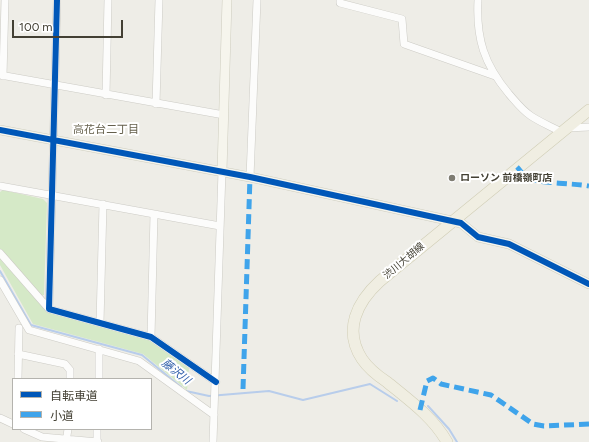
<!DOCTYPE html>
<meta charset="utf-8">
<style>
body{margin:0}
#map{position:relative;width:589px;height:442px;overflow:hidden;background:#eeede7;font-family:Figtree,"Noto Sans JP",sans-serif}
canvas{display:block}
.legend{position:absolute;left:12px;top:378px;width:140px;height:52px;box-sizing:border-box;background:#fff;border:1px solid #b4b3ae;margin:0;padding:5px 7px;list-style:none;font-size:12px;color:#434034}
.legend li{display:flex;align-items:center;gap:8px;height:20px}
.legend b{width:20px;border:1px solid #b4b3ae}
.scale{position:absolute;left:12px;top:20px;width:111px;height:18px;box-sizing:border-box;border:2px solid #434034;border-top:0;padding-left:5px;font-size:12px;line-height:14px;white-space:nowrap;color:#434034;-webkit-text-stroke:3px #fff;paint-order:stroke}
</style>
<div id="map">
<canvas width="589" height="442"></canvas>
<ul class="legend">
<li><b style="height:5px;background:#0057b8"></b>自転車道</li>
<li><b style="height:5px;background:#3fa4eb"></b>小道</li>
</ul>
<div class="scale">100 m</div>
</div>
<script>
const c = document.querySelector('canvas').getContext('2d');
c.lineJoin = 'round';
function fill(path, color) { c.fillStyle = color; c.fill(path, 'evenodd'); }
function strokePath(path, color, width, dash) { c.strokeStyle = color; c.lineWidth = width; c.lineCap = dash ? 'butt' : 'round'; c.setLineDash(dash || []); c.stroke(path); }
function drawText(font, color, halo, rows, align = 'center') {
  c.font = font + ' Figtree,"Noto Sans JP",sans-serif'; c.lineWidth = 4; c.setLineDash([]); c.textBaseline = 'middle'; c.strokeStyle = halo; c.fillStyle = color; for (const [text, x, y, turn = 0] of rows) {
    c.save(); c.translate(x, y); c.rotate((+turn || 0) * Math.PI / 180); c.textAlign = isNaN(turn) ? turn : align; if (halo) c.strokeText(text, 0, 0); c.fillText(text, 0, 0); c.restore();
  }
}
fill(new Path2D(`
 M 3,190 L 43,199 L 47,203 L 44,295 L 41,295 L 0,250 L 0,192 Z
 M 0,258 L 48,312 L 149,340 L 189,368 L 187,390 L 143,354 L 33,324 L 0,265 Z`), '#d5e9c7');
strokePath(new Path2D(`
 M 0,271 L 31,325 L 142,355 L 181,387
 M 186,391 L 209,396 L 269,391 L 303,400 L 370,384 L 397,401
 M 428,406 L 449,429 L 457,442`), '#b8cdeb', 2);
const street = new Path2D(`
 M 57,0 L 49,309 L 151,337 L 216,382
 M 340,0 L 340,3 L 402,19 L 404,44 L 495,76
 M 478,0 C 476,39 484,64 509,94 C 516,102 522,110 531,116 C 540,122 552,127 561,132
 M 0,75 L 224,115
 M 3,76 L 5,0
 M 106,95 L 108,0
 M 156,104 L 159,0
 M 567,128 L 589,127
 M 250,177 L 257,0
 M 0,186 L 220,226
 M 0,253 L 49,309
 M 0,280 L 29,330 L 139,361 L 214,415
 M 100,323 L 103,204
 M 151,337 L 154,214
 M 18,354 L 65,364 L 70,370 L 70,379
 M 18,379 L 19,328
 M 99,379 L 99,349
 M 0,418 L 13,424
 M 24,429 L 42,437 L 98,442
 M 66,442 L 68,429
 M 97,442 L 97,429
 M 213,442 L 222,171`);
const secondary = new Path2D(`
 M 0,130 L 250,177 L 461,223 L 478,237 L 509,244 L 589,284
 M 222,171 L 227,0`);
const primary = new Path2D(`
 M 447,442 C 433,417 409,400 387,382 C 378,376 368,368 362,359 C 343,330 357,302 380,281 L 589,110`);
strokePath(street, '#cccbc5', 8);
strokePath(secondary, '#cdccbe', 10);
strokePath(primary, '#d0cdb5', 12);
strokePath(street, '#fcfcfb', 7);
strokePath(secondary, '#f6f5ed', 9);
strokePath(primary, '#f0eee2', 11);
strokePath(new Path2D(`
 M 517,167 C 520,170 523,175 526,177 C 537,184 574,183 589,186
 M 243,389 L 250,177
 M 420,410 L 427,381 L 433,378 L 441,384 L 491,395 L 533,424 L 544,426 L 589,424`), '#3fa4eb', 5, [10, 5]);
strokePath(new Path2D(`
 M 57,0 L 49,309 L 151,337 L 216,382
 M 0,130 L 250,177 L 461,223 L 478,237 L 509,244 L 589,284`), '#0057b8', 6);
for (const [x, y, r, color] of [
 [452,178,4,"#7f7d73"]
]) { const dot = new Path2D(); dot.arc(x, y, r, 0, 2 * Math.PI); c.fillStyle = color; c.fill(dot); strokePath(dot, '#fff', 1.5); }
drawText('bold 10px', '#434034', '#fff', [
 ["ローソン 前橋嶺町店",460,178]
], 'left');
drawText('10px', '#434034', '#fff', [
 ["渋川大胡線",404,261,-40]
]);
drawText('11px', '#65604c', '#fff', [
 ["高花台二丁目",106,130]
]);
drawText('italic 11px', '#3160ab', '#fff', [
 ["藤沢川",176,372,38]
]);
</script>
